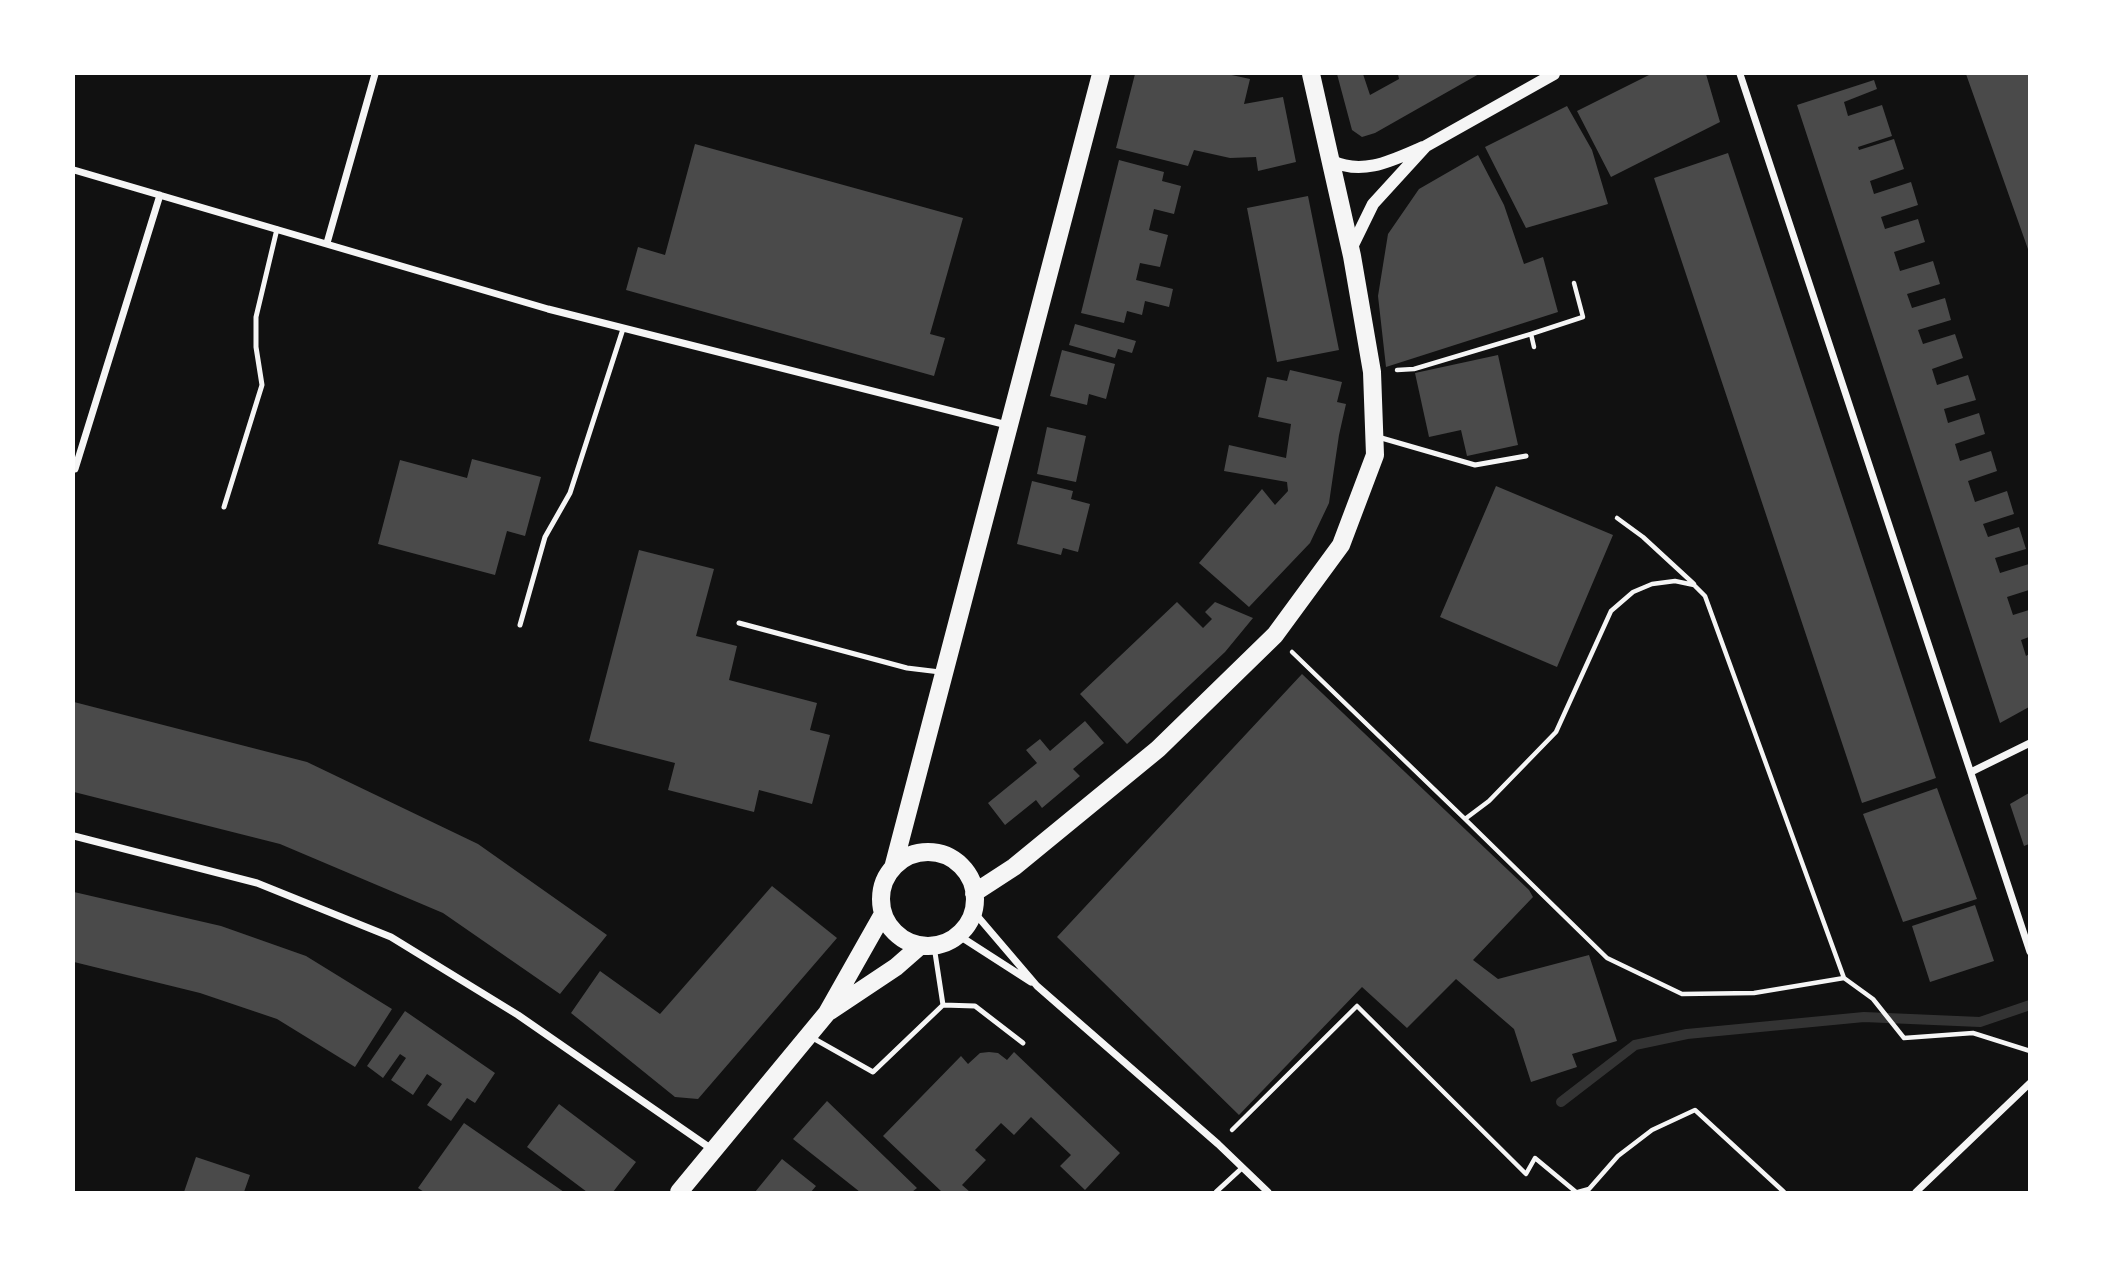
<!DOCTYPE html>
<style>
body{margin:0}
#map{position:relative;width:2103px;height:1266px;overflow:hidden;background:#111;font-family:"Varela Round",sans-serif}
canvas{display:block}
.frame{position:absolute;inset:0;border:75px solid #fff;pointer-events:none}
</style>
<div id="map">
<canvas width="2103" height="1266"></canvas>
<div class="frame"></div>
</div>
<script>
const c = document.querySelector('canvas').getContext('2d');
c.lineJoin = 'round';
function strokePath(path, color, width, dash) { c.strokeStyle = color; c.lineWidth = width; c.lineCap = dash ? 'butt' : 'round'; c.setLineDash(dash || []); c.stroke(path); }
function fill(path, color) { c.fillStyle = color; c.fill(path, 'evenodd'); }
strokePath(new Path2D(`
 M 1561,1102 L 1635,1045 L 1687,1034 L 1864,1017 L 1980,1022 L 2030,1005`), '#333', 10);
fill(new Path2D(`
 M 1135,74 L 1227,74 L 1250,79 L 1244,104 L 1283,97 L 1296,162 L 1258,171 L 1256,157 L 1230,158 L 1194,150 L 1188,166 L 1116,148 Z
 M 1337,74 L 1363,74 L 1370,95 L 1399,79 L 1398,74 L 1479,74 L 1375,133 L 1362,137 L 1352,130 Z
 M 1651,74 L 1706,74 L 1720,122 L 1611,177 L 1577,111 Z
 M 1966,74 L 2029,74 L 2029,252 Z
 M 1874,80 L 1877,89 L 1844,102 L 1848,116 L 1882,105 L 1892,136 L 1858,147 L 1859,150 L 1894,139 L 1904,169 L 1870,181 L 1874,194 L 1911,182 L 1918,205 L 1881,217 L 1885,229 L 1918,219 L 1925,242 L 1894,252 L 1900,271 L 1933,261 L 1940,284 L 1907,294 L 1912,308 L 1945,298 L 1951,320 L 1918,330 L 1923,344 L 1955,334 L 1963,358 L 1932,369 L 1937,385 L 1968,375 L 1976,400 L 1944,409 L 1948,423 L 1979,413 L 1985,434 L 1955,444 L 1960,461 L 1991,451 L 1997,471 L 1968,481 L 1975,502 L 2007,491 L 2014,514 L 1983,524 L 1988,537 L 2019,527 L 2026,549 L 1995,558 L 2000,573 L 2029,564 L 2029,590 L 2007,597 L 2013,615 L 2029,610 L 2029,637 L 2021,640 L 2026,656 L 2029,654 L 2029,707 L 2000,723 L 1797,105 Z
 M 1567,106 L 1592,150 L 1608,204 L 1526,228 L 1485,147 Z
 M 695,144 L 963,218 L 930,334 L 945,338 L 934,376 L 626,290 L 638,247 L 665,255 Z
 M 1728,153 L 1936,778 L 1862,803 L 1654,178 Z
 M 1478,155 L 1504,205 L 1524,264 L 1543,257 L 1558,312 L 1386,367 L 1378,296 L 1388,234 L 1419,189 Z
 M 1119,160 L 1164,172 L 1162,181 L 1181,186 L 1174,214 L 1154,209 L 1149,230 L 1168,235 L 1160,267 L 1140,263 L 1136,280 L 1173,289 L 1169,307 L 1145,301 L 1142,315 L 1127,311 L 1124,323 L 1081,313 Z
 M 1308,196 L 1339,350 L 1277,362 L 1247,208 Z
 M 1075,324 L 1136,341 L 1132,353 L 1118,349 L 1115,358 L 1069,345 Z
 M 1062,350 L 1115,364 L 1106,399 L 1089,394 L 1087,405 L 1050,396 Z
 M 1498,355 L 1518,445 L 1467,456 L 1461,430 L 1429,437 L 1415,373 Z
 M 1290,370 L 1342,382 L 1337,402 L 1346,404 L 1339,435 L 1329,503 L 1310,543 L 1249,607 L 1199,563 L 1262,489 L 1275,505 L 1288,491 L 1287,482 L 1224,471 L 1229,445 L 1286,458 L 1291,424 L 1258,417 L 1267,377 L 1287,381 Z
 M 1047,427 L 1086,436 L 1076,482 L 1037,474 Z
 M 472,459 L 541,477 L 525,536 L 507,531 L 495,575 L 378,544 L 400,460 L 467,478 Z
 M 1032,481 L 1073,491 L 1071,499 L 1090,504 L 1078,552 L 1063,548 L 1061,555 L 1017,544 Z
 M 1496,486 L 1613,535 L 1557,667 L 1440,617 Z
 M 639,550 L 714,569 L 696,636 L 737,646 L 729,680 L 817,703 L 810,730 L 830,735 L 812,804 L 759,790 L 754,812 L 668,790 L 675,763 L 589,741 Z
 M 1177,602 L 1203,628 L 1212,619 L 1205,612 L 1215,602 L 1253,618 L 1225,652 L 1127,744 L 1080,694 Z
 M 1302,674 L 1529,890 L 1533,897 L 1473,960 L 1498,979 L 1589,955 L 1617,1041 L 1572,1054 L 1577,1067 L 1531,1082 L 1514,1029 L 1456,979 L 1407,1028 L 1362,987 L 1239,1115 L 1057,937 Z
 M 74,702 L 307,762 L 478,844 L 607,935 L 560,994 L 443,913 L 280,844 L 74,792 Z
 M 1085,721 L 1104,743 L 1073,769 L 1080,776 L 1042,808 L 1036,800 L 1005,825 L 988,803 L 1037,763 L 1026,750 L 1040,739 L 1050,751 Z
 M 1937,788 L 1977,899 L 1903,922 L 1863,814 Z
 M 2029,793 L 2029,844 L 2024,846 L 2010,804 Z
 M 772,886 L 837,938 L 698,1099 L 675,1097 L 571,1013 L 600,971 L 660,1014 Z
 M 74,892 L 221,926 L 306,956 L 392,1009 L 355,1067 L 277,1019 L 200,993 L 74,962 Z
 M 1975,905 L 1994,961 L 1930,982 L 1912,926 Z
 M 405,1011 L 495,1073 L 475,1103 L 467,1098 L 451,1121 L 427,1105 L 442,1084 L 427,1074 L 413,1095 L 391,1080 L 406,1058 L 400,1054 L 383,1078 L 367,1066 Z
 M 989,1052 L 998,1053 L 1007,1060 L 1014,1052 L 1120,1153 L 1085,1190 L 1060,1166 L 1071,1155 L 1031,1117 L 1014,1135 L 1001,1123 L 975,1150 L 986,1160 L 962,1185 L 970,1192 L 942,1192 L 883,1136 L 961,1056 L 968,1064 L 980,1053 Z
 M 827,1101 L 917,1188 L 912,1192 L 860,1192 L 793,1139 Z
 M 559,1104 L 636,1162 L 613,1192 L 587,1192 L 527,1147 Z
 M 464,1123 L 564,1192 L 424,1192 L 418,1188 Z
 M 196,1157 L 250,1175 L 244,1192 L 184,1192 Z
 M 782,1159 L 816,1186 L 811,1192 L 755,1192 Z`), '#4a4a4a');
strokePath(new Path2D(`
 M 1531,334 L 1583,317 L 1574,283
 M 1397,370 L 1414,369 L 1531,334 L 1534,347
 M 1617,518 L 1643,537 L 1694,584
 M 1292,652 L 1465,819
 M 1844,978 L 1754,993 L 1682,994 L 1607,958 L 1465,819 L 1489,801 L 1556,732 L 1611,611 L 1633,592 L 1652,584 L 1675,581 L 1694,585 L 1705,596 L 1844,978 L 1873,999 L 1904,1038 L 1973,1033 L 2030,1051
 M 1232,1130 L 1357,1006 L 1526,1174 L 1535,1158 L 1576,1192
 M 1578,1192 L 1589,1189 L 1618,1156 L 1652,1130 L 1695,1110 L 1784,1192`), '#f5f5f5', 4.5);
strokePath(new Path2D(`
 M 1378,437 L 1475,465 L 1526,456
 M 224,507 L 262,385 L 256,347 L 256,317 L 277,229
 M 739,623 L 907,668 L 940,672
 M 520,625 L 545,537 L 570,493 L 623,329
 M 934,946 L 943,1005
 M 811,1037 L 873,1072 L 943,1005 L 975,1006 L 1023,1043
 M 1216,1192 L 1242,1168`), '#f5f5f5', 5);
strokePath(new Path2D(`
 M 1740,74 L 2030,952
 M 74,170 L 548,309 L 1007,425
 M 327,243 L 375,74
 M 75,469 L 160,195
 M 1971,772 L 2030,743
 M 74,836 L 257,883 L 391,937 L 518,1015 L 713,1150
 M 973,911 L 1037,986 L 1218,1144 L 1268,1192
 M 958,935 L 1031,982
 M 1916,1192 L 2030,1083`), '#f5f5f5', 7);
strokePath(new Path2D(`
 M 1332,161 C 1363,176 1393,160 1423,147
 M 1351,249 L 1373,204 L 1426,146 L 1554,74`), '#f5f5f5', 12);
strokePath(new Path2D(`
 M881 899a47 47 0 1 1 94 0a47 47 0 1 1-94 0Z
 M 893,868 L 1101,74
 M 974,893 L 1014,867 L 1158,749 L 1275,635 L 1341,545 L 1375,455 L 1372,372 L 1352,256 L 1311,74
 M 830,1011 L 896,967 L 920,946
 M 679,1192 L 827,1013 L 883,914`), '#f5f5f5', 18);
</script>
